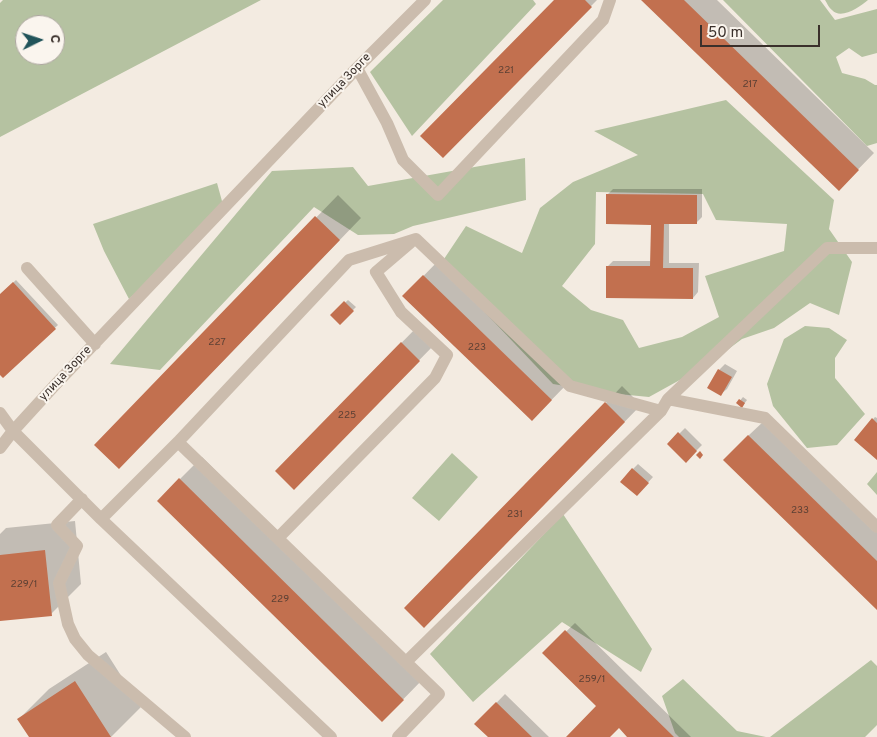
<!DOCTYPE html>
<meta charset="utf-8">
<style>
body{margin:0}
#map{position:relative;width:877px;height:737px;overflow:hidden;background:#f3ebe1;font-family:Overpass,sans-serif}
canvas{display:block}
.north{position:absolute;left:15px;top:15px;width:50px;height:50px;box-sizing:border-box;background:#faf5ee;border:1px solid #ada6a0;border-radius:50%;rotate:86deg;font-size:14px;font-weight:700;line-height:20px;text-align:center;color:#3a302b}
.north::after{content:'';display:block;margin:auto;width:18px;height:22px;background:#21545a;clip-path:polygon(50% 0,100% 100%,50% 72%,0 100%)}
.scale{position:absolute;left:700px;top:25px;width:120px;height:22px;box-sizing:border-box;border:2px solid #3a302b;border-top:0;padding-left:6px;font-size:15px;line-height:18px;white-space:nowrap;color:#3a302b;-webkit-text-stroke:4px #faf5ee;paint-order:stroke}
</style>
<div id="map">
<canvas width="877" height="737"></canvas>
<div class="north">С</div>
<div class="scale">50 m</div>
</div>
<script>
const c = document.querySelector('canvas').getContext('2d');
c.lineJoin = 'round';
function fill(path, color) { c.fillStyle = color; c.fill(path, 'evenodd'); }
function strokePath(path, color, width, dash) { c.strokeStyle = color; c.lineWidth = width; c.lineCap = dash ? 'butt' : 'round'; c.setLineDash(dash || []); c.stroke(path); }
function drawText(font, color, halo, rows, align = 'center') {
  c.font = font + ' Overpass,sans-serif'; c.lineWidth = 4; c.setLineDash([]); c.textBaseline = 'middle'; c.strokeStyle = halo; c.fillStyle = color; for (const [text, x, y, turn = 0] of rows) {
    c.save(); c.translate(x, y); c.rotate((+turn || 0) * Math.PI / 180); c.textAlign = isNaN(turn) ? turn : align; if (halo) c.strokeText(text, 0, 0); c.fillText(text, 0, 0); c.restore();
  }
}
fill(new Path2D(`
 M 3,0 L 261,0 L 0,137 L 0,3 ZM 25,25 L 55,25 L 55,55 L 25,55 Z
 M 443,0 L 533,0 L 536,4 L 412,136 L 370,72 Z
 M 723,0 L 820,0 L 835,20 L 877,9 L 877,53 L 862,57 L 849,48 L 836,57 L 842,73 L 865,79 L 875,85 L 877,85 L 877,143 L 867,146 Z
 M 825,0 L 868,0 C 860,7 841,20 832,10 C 829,8 827,3 825,0 Z
 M 726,100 L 834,200 L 829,229 L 852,262 L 839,315 L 810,303 L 774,328 L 742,339 L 707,365 L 649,397 L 608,393 L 553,384 L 440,265 L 466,226 L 522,253 L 540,208 L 573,182 L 638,155 L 594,131 ZM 596,192 L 703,194 L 716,220 L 787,224 L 784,251 L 705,276 L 719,317 L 682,337 L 639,348 L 623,320 L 591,310 L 562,286 L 595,244 Z
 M 525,158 L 526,200 L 413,226 L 394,234 L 358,235 L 314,207 L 160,370 L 110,364 L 272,171 L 353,167 L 368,186 Z
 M 217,183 L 225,212 L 129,299 L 104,251 L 93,224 Z
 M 805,326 L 829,328 L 847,340 L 835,358 L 835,378 L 865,414 L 837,445 L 807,448 L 773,406 L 767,384 L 784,339 Z
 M 452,453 L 478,477 L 439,521 L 412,498 Z
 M 877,472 L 877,495 L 867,484 Z
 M 563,514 L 652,649 L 641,672 L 562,622 L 473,702 L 430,654 Z
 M 871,660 L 877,666 L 877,725 L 865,737 L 770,737 Z
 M 683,679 L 737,731 L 766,737 L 679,737 L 675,733 L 662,696 Z`), '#b5c2a1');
fill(new Path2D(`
 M 555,0 L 597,0 L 465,134 Z
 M 643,0 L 717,0 L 874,153 L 839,189 Z
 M 613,189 L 702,189 L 702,217 L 696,223 L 669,223 L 669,263 L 699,263 L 698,292 L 693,298 L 607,267 L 613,261 L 652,261 L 652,223 L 607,195 Z
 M 338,195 L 361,218 L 141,446 L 96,445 Z
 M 440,259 L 568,383 L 532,420 L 404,296 Z
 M 16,280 L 58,325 L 3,376 L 0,373 L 0,295 Z
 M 348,300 L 356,307 L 340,323 L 332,315 Z
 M 418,326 L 436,343 L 294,488 L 276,471 Z
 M 725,364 L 737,371 L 727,389 L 721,394 L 709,388 L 719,370 Z
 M 622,386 L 641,405 L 441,610 L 606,403 Z
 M 743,397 L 747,400 L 744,404 L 738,403 Z
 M 875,417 L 877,418 L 877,458 L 855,440 Z
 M 765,420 L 877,529 L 877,607 L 748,436 Z
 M 685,428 L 702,445 L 686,461 L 669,444 Z
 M 202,457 L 425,677 L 382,721 L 158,501 Z
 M 638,464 L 653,477 L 642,489 L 633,469 Z
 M 75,521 L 81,584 L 51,614 L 0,619 L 0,534 L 6,528 Z
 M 575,623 L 691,737 L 629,737 L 619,727 L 609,737 L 568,737 L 598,706 L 544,653 Z
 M 106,652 L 141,707 L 111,737 L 30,737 L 19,719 L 49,689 Z
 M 505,694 L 549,737 L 489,737 L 476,724 Z`), '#0003');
fill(new Path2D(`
 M 554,0 L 585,0 L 592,7 L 443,158 L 420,136 Z
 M 641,0 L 684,0 L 859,170 L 839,191 Z
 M 606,194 L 697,195 L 697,224 L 664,224 L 663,268 L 693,268 L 693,299 L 606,298 L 606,266 L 650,266 L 651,225 L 606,224 Z
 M 315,216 L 340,240 L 119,469 L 94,445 Z
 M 423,275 L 552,400 L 532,421 L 402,296 Z
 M 13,282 L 56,329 L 3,378 L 0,375 L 0,294 Z
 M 344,301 L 354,311 L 340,325 L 330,315 Z
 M 401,342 L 420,361 L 294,490 L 275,471 Z
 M 718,369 L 732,377 L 721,396 L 707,388 Z
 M 739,399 L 745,403 L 742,408 L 736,403 Z
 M 605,402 L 625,422 L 424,628 L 404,608 Z
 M 872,418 L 877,423 L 877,460 L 854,440 Z
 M 678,432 L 697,451 L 686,463 L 667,444 Z
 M 748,435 L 877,561 L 877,610 L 723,460 Z
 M 700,451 L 703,455 L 700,459 L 696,455 Z
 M 632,468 L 649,483 L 637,496 L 620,482 Z
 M 179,478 L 404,700 L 382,722 L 157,501 Z
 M 45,550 L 52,616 L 0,621 L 0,555 Z
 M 565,630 L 674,737 L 627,737 L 619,728 L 610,737 L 566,737 L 596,706 L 542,653 Z
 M 75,681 L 111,737 L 29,737 L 17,719 Z
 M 496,702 L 532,737 L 488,737 L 474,724 Z`), '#c2704f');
strokePath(new Path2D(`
 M 357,68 L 387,123 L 403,160 L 438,195 L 603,20 L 610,0
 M 27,268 L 95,344
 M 668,399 L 827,248 L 877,248
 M 0,413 L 13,431 L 101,519 L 331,737
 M 178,442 L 439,694 L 398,737
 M 0,448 L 13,431 L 55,385 L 357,68 L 425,0
 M 82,499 L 57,525 L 77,546 L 59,583 L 68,624 L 75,639 L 88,655 L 185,737
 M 101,519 L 178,442 L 349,260 L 416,239 L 570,386 L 661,411
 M 278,538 L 435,378 L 447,355 L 401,312 L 376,272 L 410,243
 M 406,662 L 661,411 L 668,399 L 765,418 L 877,527`), '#cbbcad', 12);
drawText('10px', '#5c4034', null, [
 ["221",506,71],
 ["217",750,85],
 ["227",217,343],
 ["223",477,348],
 ["225",347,416],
 ["233",800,511],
 ["231",515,515],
 ["229/1",24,585],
 ["229",280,600],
 ["259/1",592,680]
]);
drawText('12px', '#3a302b', '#faf5ee', [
 ["улица Зорге",345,81,-46],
 ["улица Зорге",66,374,-47]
]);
</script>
